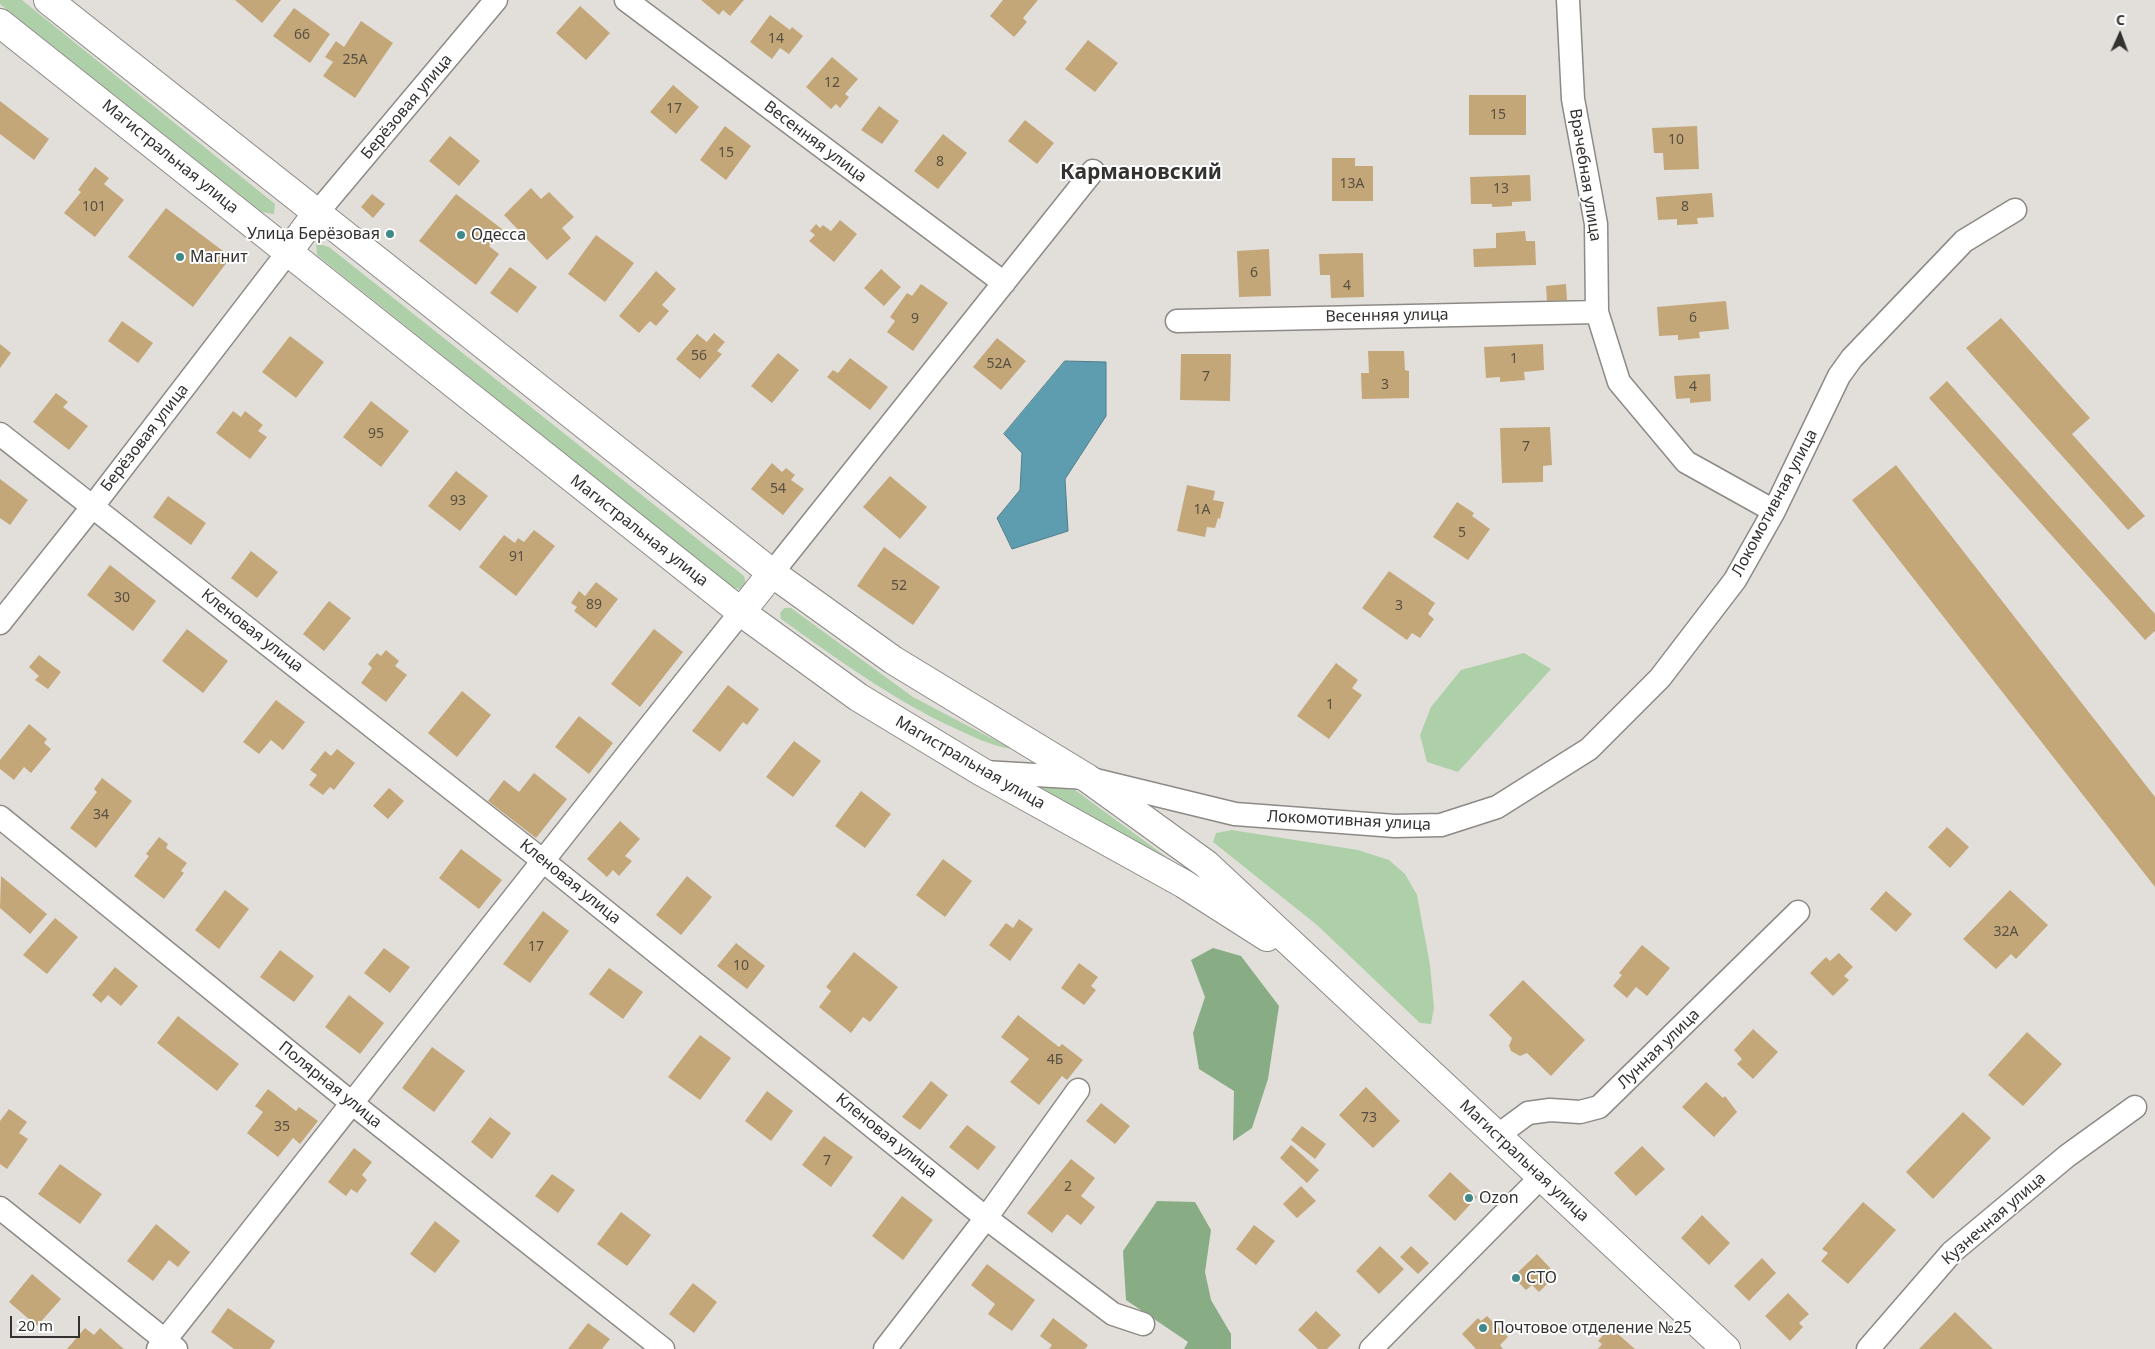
<!DOCTYPE html>
<meta charset="utf-8">
<style>
body{margin:0}
#map{position:relative;width:2155px;height:1349px;overflow:hidden;background:#e2dfdb;font-family:"Noto Sans",sans-serif}
canvas{display:block}
.north{position:absolute;left:2095px;top:10px;width:50px;height:50px;-webkit-text-stroke:4px #fff;paint-order:stroke;rotate:2deg;font-size:14px;font-weight:700;line-height:20px;text-align:center;color:#333230}
.north::after{content:'';display:block;margin:auto;width:18px;height:22px;background:#333230;clip-path:polygon(50% 0,100% 100%,50% 72%,0 100%)}
.scale{position:absolute;left:10px;top:1316px;width:70px;height:22px;box-sizing:border-box;border:2px solid #333230;border-top:0;padding-left:6px;font-size:15px;line-height:18px;white-space:nowrap;color:#333230;-webkit-text-stroke:4px #fff;paint-order:stroke}
</style>
<div id="map">
<canvas width="2155" height="1349"></canvas>
<div class="north">С</div>
<div class="scale">20 m</div>
</div>
<script>
const c = document.querySelector('canvas').getContext('2d');
c.lineJoin = 'round';
function fill(path, color) { c.fillStyle = color; c.fill(path, 'evenodd'); }
function strokePath(path, color, width, dash) { c.strokeStyle = color; c.lineWidth = width; c.lineCap = dash ? 'butt' : 'round'; c.setLineDash(dash || []); c.stroke(path); }
function drawText(font, color, halo, rows, align = 'center') {
  c.font = font + ' "Noto Sans",sans-serif'; c.lineWidth = 4; c.setLineDash([]); c.textBaseline = 'middle'; c.strokeStyle = halo; c.fillStyle = color; for (const [text, x, y, turn = 0] of rows) {
    c.save(); c.translate(x, y); c.rotate((+turn || 0) * Math.PI / 180); c.textAlign = isNaN(turn) ? turn : align; if (halo) c.strokeText(text, 0, 0); c.fillText(text, 0, 0); c.restore();
  }
}
fill(new Path2D(`
 M 0,0 L 22,0 L 275,204 L 274,214 L 262,212 L 0,4 Z
 M 316,243 L 329,247 L 744,576 L 747,590 L 733,588 L 317,255 Z
 M 784,608 L 791,608 L 913,697 L 1012,749 C 990,746 972,736 952,727 C 890,698 836,658 781,619 L 780,613 Z
 M 1524,653 L 1551,669 L 1458,772 L 1427,762 L 1420,735 L 1431,707 L 1461,670 Z
 M 1032,786 L 1075,790 L 1176,864 Z
 M 1232,830 L 1358,850 L 1389,860 L 1405,874 L 1417,895 L 1430,965 L 1434,1008 L 1431,1024 L 1420,1023 L 1317,925 L 1213,842 L 1216,833 Z`), '#aed0a9');
fill(new Path2D(`
 M 1213,948 L 1241,956 L 1279,1006 L 1268,1079 L 1252,1128 L 1233,1141 L 1234,1091 L 1199,1069 L 1193,1033 L 1205,997 L 1191,960 Z
 M 1157,1201 L 1195,1202 L 1211,1230 L 1205,1272 L 1211,1300 L 1231,1334 L 1231,1349 L 1184,1349 L 1188,1342 L 1126,1300 L 1123,1251 Z`), '#88ac83');
const water = new Path2D(`
 M 1065,361 L 1106,362 L 1106,416 L 1065,479 L 1068,531 L 1012,549 L 997,518 L 1020,490 L 1022,453 L 1004,434 Z`);
fill(water, '#5d9daf');
strokePath(water, '#507d89', 1);
fill(new Path2D(`
 M 235,0 L 281,0 L 262,23 Z
 M 701,0 L 744,0 L 730,16 L 723,10 L 719,15 Z
 M 1003,0 L 1038,0 L 1023,18 L 1027,22 L 1014,37 L 990,16 Z
 M 580,6 L 610,33 L 586,60 L 556,33 Z
 M 294,8 L 330,34 L 310,63 L 273,36 Z
 M 770,15 L 790,30 L 792,27 L 803,36 L 789,54 L 780,48 L 772,59 L 750,42 Z
 M 361,21 L 393,43 L 355,98 L 323,76 L 333,62 L 325,57 L 336,41 L 344,47 Z
 M 1088,40 L 1118,63 L 1095,92 L 1065,69 Z
 M 832,57 L 858,79 L 845,94 L 849,97 L 840,108 L 836,104 L 831,109 L 806,87 Z
 M 673,85 L 699,107 L 676,134 L 650,112 Z
 M 1469,95 L 1526,95 L 1526,135 L 1469,135 Z
 M 0,101 L 49,139 L 34,160 L 0,134 Z
 M 879,106 L 899,121 L 882,144 L 861,130 Z
 M 1025,120 L 1054,143 L 1037,164 L 1008,141 Z
 M 725,126 L 751,146 L 726,180 L 700,160 Z
 M 1697,126 L 1699,169 L 1664,170 L 1663,153 L 1654,153 L 1652,128 Z
 M 943,134 L 967,153 L 938,189 L 914,171 Z
 M 450,136 L 480,161 L 459,186 L 429,161 Z
 M 1332,158 L 1355,158 L 1355,166 L 1373,166 L 1373,201 L 1332,201 Z
 M 95,167 L 109,178 L 104,184 L 124,200 L 95,237 L 64,213 L 81,192 L 78,190 Z
 M 1530,175 L 1531,201 L 1512,202 L 1512,206 L 1492,207 L 1492,204 L 1471,204 L 1470,177 Z
 M 531,188 L 541,199 L 549,192 L 574,217 L 562,228 L 571,238 L 547,260 L 504,215 Z
 M 1712,193 L 1714,217 L 1697,218 L 1698,224 L 1677,225 L 1677,219 L 1658,220 L 1656,197 Z
 M 372,194 L 385,204 L 373,218 L 361,207 Z
 M 456,194 L 502,229 L 489,246 L 499,254 L 476,285 L 419,241 Z
 M 166,208 L 231,257 L 193,307 L 128,257 Z
 M 840,220 L 857,234 L 834,262 L 809,241 L 815,235 L 810,231 L 816,224 L 820,228 L 823,225 L 831,231 Z
 M 1525,231 L 1526,241 L 1535,241 L 1536,265 L 1474,267 L 1473,249 L 1496,248 L 1496,233 Z
 M 596,235 L 634,263 L 605,302 L 568,274 Z
 M 1269,249 L 1271,296 L 1239,297 L 1237,251 Z
 M 1363,253 L 1364,297 L 1331,298 L 1330,275 L 1320,275 L 1319,254 Z
 M 510,267 L 537,287 L 517,313 L 490,293 Z
 M 881,269 L 901,287 L 884,306 L 864,288 Z
 M 656,271 L 676,289 L 662,305 L 669,311 L 656,326 L 650,321 L 639,333 L 619,316 Z
 M 921,284 L 948,303 L 913,351 L 887,332 L 895,321 L 890,317 L 907,293 L 912,296 Z
 M 1566,284 L 1567,300 L 1547,301 L 1546,286 Z
 M 1726,301 L 1729,329 L 1699,332 L 1700,338 L 1678,340 L 1678,335 L 1659,336 L 1657,307 Z
 M 2001,318 L 2090,418 L 2072,434 L 2145,516 L 2128,530 L 1966,348 Z
 M 122,321 L 153,343 L 138,363 L 108,341 Z
 M 714,333 L 725,342 L 717,351 L 722,354 L 700,379 L 676,359 L 697,334 L 707,342 Z
 M 290,336 L 324,362 L 296,398 L 262,372 Z
 M 997,338 L 1026,361 L 1001,390 L 973,367 Z
 M 0,344 L 11,353 L 0,368 Z
 M 1543,344 L 1544,370 L 1524,372 L 1525,380 L 1500,382 L 1500,377 L 1486,378 L 1484,347 Z
 M 1368,351 L 1404,351 L 1405,370 L 1409,371 L 1409,398 L 1362,399 L 1361,373 L 1369,373 Z
 M 778,353 L 799,370 L 772,403 L 751,386 Z
 M 1181,354 L 1231,354 L 1230,401 L 1180,400 Z
 M 850,358 L 888,387 L 870,410 L 827,377 L 833,370 L 838,373 Z
 M 1710,374 L 1711,401 L 1690,403 L 1690,398 L 1676,399 L 1674,376 Z
 M 1947,381 L 2155,614 L 2155,631 L 2145,640 L 1929,398 Z
 M 56,393 L 68,402 L 63,407 L 88,426 L 69,450 L 33,422 Z
 M 371,401 L 409,431 L 381,467 L 343,437 Z
 M 233,411 L 241,417 L 245,411 L 263,425 L 258,431 L 267,437 L 250,459 L 216,433 Z
 M 1550,427 L 1552,465 L 1543,466 L 1543,482 L 1502,483 L 1500,428 Z
 M 772,463 L 782,472 L 786,468 L 795,475 L 791,480 L 804,489 L 783,515 L 751,489 Z
 M 1896,465 L 2155,797 L 2155,887 L 1852,500 Z
 M 456,471 L 488,496 L 460,531 L 428,506 Z
 M 890,476 L 927,507 L 900,539 L 863,507 Z
 M 0,479 L 28,500 L 10,525 L 0,518 Z
 M 1187,485 L 1215,491 L 1213,500 L 1224,502 L 1220,519 L 1218,518 L 1215,528 L 1207,527 L 1205,537 L 1177,531 Z
 M 168,496 L 206,523 L 191,545 L 153,517 Z
 M 1457,502 L 1474,513 L 1472,516 L 1490,529 L 1468,560 L 1433,537 Z
 M 534,530 L 555,546 L 516,596 L 479,567 L 504,535 L 515,543 L 518,538 L 524,542 Z
 M 884,547 L 940,587 L 913,625 L 857,586 Z
 M 251,551 L 278,572 L 257,598 L 231,578 Z
 M 110,565 L 156,601 L 133,631 L 87,595 Z
 M 1389,571 L 1435,603 L 1428,614 L 1434,619 L 1420,638 L 1412,633 L 1407,640 L 1362,608 Z
 M 596,582 L 618,599 L 596,628 L 574,611 L 577,607 L 571,603 L 579,591 L 585,596 Z
 M 329,601 L 351,618 L 324,651 L 303,634 Z
 M 187,629 L 228,661 L 203,693 L 162,661 Z
 M 654,629 L 683,652 L 640,707 L 611,684 Z
 M 386,650 L 399,661 L 395,666 L 407,675 L 386,702 L 361,683 L 372,668 L 368,664 L 377,653 L 381,656 Z
 M 39,655 L 61,672 L 48,689 L 35,680 L 39,676 L 29,667 Z
 M 1336,663 L 1358,680 L 1352,688 L 1362,695 L 1329,739 L 1297,716 Z
 M 728,685 L 759,709 L 747,725 L 743,722 L 720,752 L 692,731 Z
 M 462,691 L 491,715 L 457,757 L 428,733 Z
 M 276,700 L 305,722 L 283,750 L 271,740 L 259,754 L 243,742 Z
 M 579,716 L 613,743 L 589,774 L 555,747 Z
 M 29,724 L 47,739 L 44,743 L 51,749 L 31,773 L 24,767 L 14,780 L 0,769 L 0,760 Z
 M 794,741 L 821,761 L 793,797 L 766,777 Z
 M 337,749 L 355,763 L 334,790 L 330,787 L 323,795 L 309,785 L 317,775 L 310,770 L 325,751 L 331,756 Z
 M 534,773 L 567,799 L 536,838 L 488,801 L 504,780 L 519,792 Z
 M 102,778 L 132,801 L 96,848 L 70,828 L 97,792 L 94,789 Z
 M 389,788 L 404,801 L 388,819 L 373,806 Z
 M 861,791 L 891,814 L 865,848 L 835,826 Z
 M 620,821 L 640,839 L 625,856 L 632,861 L 619,876 L 613,870 L 607,877 L 587,859 Z
 M 1947,827 L 1969,847 L 1950,868 L 1928,847 Z
 M 159,837 L 168,844 L 166,848 L 187,863 L 181,871 L 184,873 L 164,899 L 134,876 L 149,856 L 146,854 Z
 M 461,849 L 502,880 L 479,909 L 439,878 Z
 M 943,859 L 972,881 L 945,917 L 916,895 Z
 M 1,876 L 47,914 L 30,934 L 0,908 Z
 M 687,876 L 712,897 L 681,935 L 656,915 Z
 M 225,890 L 249,909 L 219,949 L 195,930 Z
 M 2010,890 L 2048,925 L 2016,959 L 2011,954 L 1996,969 L 1963,939 Z
 M 1886,891 L 1912,914 L 1896,932 L 1870,909 Z
 M 543,911 L 569,931 L 530,983 L 503,964 Z
 M 55,918 L 78,937 L 47,974 L 23,955 Z
 M 1019,919 L 1033,929 L 1010,961 L 989,945 L 1006,923 L 1013,928 Z
 M 736,943 L 765,966 L 747,989 L 717,966 Z
 M 1642,945 L 1670,968 L 1647,996 L 1636,987 L 1627,998 L 1613,986 L 1622,975 L 1619,973 Z
 M 384,948 L 410,967 L 390,993 L 364,973 Z
 M 280,950 L 314,976 L 294,1002 L 260,977 Z
 M 854,952 L 898,987 L 870,1022 L 863,1017 L 851,1033 L 819,1007 L 831,991 L 826,987 Z
 M 1839,953 L 1853,967 L 1844,976 L 1849,980 L 1833,996 L 1810,973 L 1826,957 L 1830,961 Z
 M 1079,963 L 1098,977 L 1091,986 L 1096,990 L 1084,1005 L 1061,988 Z
 M 115,967 L 138,986 L 121,1006 L 108,995 L 101,1003 L 92,995 Z
 M 609,968 L 643,992 L 623,1019 L 589,994 Z
 M 1523,980 L 1585,1040 L 1551,1076 L 1527,1053 L 1520,1056 L 1511,1051 L 1509,1046 L 1512,1038 L 1489,1015 Z
 M 349,995 L 384,1023 L 360,1054 L 325,1027 Z
 M 1018,1015 L 1059,1047 L 1062,1044 L 1083,1060 L 1067,1080 L 1062,1076 L 1039,1105 L 1010,1082 L 1029,1059 L 1001,1037 Z
 M 178,1016 L 239,1064 L 217,1091 L 157,1043 Z
 M 1753,1029 L 1778,1052 L 1753,1079 L 1737,1064 L 1742,1059 L 1734,1050 Z
 M 2027,1032 L 2062,1064 L 2023,1106 L 1988,1075 Z
 M 700,1035 L 731,1058 L 700,1100 L 668,1077 Z
 M 432,1047 L 465,1071 L 434,1112 L 402,1088 Z
 M 931,1081 L 948,1095 L 920,1130 L 902,1117 Z
 M 1706,1082 L 1723,1098 L 1725,1096 L 1737,1112 L 1714,1137 L 1682,1107 Z
 M 1366,1087 L 1400,1121 L 1373,1148 L 1339,1115 Z
 M 268,1089 L 296,1111 L 299,1107 L 318,1121 L 300,1144 L 293,1138 L 278,1157 L 247,1133 L 263,1112 L 255,1106 Z
 M 767,1091 L 793,1111 L 771,1141 L 745,1121 Z
 M 1101,1103 L 1130,1126 L 1115,1144 L 1086,1121 Z
 M 9,1109 L 27,1122 L 19,1133 L 28,1139 L 7,1169 L 0,1164 L 0,1121 Z
 M 1963,1112 L 1991,1138 L 1933,1199 L 1906,1172 Z
 M 490,1117 L 511,1133 L 492,1159 L 471,1142 Z
 M 967,1125 L 996,1147 L 978,1170 L 949,1147 Z
 M 1302,1126 L 1326,1144 L 1315,1159 L 1291,1140 Z
 M 824,1136 L 853,1157 L 831,1187 L 802,1165 Z
 M 1291,1145 L 1319,1170 L 1307,1183 L 1280,1158 Z
 M 1642,1146 L 1665,1169 L 1636,1196 L 1614,1173 Z
 M 354,1148 L 372,1162 L 362,1175 L 367,1180 L 357,1193 L 351,1189 L 346,1196 L 328,1182 Z
 M 1071,1159 L 1095,1178 L 1081,1196 L 1095,1207 L 1081,1225 L 1067,1214 L 1052,1233 L 1027,1213 Z
 M 60,1164 L 102,1194 L 80,1224 L 38,1194 Z
 M 1450,1172 L 1477,1197 L 1455,1221 L 1428,1196 Z
 M 552,1174 L 575,1190 L 558,1213 L 535,1196 Z
 M 1301,1186 L 1316,1201 L 1297,1218 L 1283,1204 Z
 M 902,1196 L 933,1220 L 903,1260 L 872,1236 Z
 M 1863,1202 L 1896,1230 L 1848,1284 L 1821,1261 L 1828,1253 L 1822,1249 Z
 M 621,1212 L 651,1235 L 627,1266 L 597,1244 Z
 M 1702,1215 L 1730,1243 L 1709,1265 L 1681,1238 Z
 M 435,1221 L 460,1241 L 435,1273 L 410,1254 Z
 M 156,1224 L 190,1252 L 178,1267 L 169,1260 L 153,1281 L 127,1261 Z
 M 1254,1225 L 1275,1241 L 1256,1265 L 1236,1249 Z
 M 1380,1246 L 1404,1269 L 1379,1294 L 1356,1271 Z
 M 1411,1246 L 1429,1263 L 1418,1274 L 1400,1257 Z
 M 1537,1254 L 1551,1269 L 1544,1275 L 1550,1281 L 1539,1292 L 1532,1285 L 1526,1290 L 1513,1277 Z
 M 1762,1258 L 1776,1273 L 1749,1301 L 1734,1286 Z
 M 987,1264 L 1035,1300 L 1012,1331 L 988,1314 L 995,1304 L 971,1285 Z
 M 32,1274 L 61,1299 L 37,1326 L 9,1302 Z
 M 693,1283 L 717,1302 L 694,1333 L 669,1314 Z
 M 1788,1293 L 1809,1314 L 1799,1323 L 1803,1327 L 1790,1341 L 1765,1316 Z
 M 228,1308 L 275,1341 L 270,1349 L 234,1349 L 211,1332 Z
 M 1316,1311 L 1341,1335 L 1327,1349 L 1318,1349 L 1298,1330 Z
 M 1955,1312 L 1993,1349 L 1919,1349 Z
 M 1487,1316 L 1508,1337 L 1500,1345 L 1503,1349 L 1476,1349 L 1462,1334 L 1478,1318 L 1481,1321 Z
 M 1053,1318 L 1088,1345 L 1085,1349 L 1049,1349 L 1052,1345 L 1040,1336 Z
 M 588,1323 L 610,1339 L 602,1349 L 568,1349 Z
 M 1610,1327 L 1635,1349 L 1598,1349 L 1602,1344 L 1598,1341 Z
 M 85,1328 L 94,1335 L 100,1328 L 124,1349 L 67,1349 Z`), '#c4a779');
const minor = new Path2D(`
 M 626,0 L 1004,283
 M 1568,0 L 1573,99 L 1596,224 L 1597,312 L 1619,382 L 1686,462 L 1774,511
 M 317,213 L 496,0
 M 1177,321 L 1597,312
 M 0,434 L 542,860 L 986,1218 L 1113,1314 L 1143,1324
 M 772,573 L 1093,171
 M 0,623 L 93,506 L 288,252
 M 984,772 L 1087,778 L 1235,814 L 1395,826 L 1441,825 L 1497,807 L 1589,749 L 1660,678 L 1735,580 L 1774,511 L 1839,376 L 1852,358 L 1964,241 L 2015,210
 M 0,817 L 353,1104 L 663,1349
 M 1497,1136 L 1528,1113 L 1550,1110 L 1580,1112 L 1599,1107 L 1798,912
 M 0,1208 L 176,1349
 M 158,1349 C 352,1104 545,856 741,612
 M 885,1349 L 986,1218 L 1078,1090
 M 1371,1349 L 1541,1177
 M 1868,1349 L 1952,1252 L 2067,1156 L 2135,1107`);
const major = new Path2D(`
 M 48,0 L 772,573 L 893,660 L 1087,778 L 1206,864 L 1726,1349
 M 0,23 L 741,612 L 858,697 L 982,772 L 1184,884 L 1267,937
 M 288,252 L 317,213
 M 741,612 L 772,573`);
strokePath(minor, '#8d8a86', 25);
strokePath(major, '#8d8a86', 30);
strokePath(minor, '#fff', 22);
strokePath(major, '#fff', 28);
for (const [x, y, r, color] of [
 [390,234,5,"#418989"],
 [461,235,5,"#418989"],
 [180,257,5,"#418989"],
 [1469,1198,5,"#418989"],
 [1516,1278,5,"#418989"],
 [1483,1328,5,"#418989"]
]) { const dot = new Path2D(); dot.arc(x, y, r, 0, 2 * Math.PI); c.fillStyle = color; c.fill(dot); strokePath(dot, '#fff', 2); }
drawText('14px', '#574f42', null, [
 ["66",302,35],
 ["14",776,39],
 ["25А",355,60],
 ["12",832,83],
 ["17",674,109],
 ["15",1498,115],
 ["10",1676,140],
 ["15",726,153],
 ["8",940,162],
 ["13А",1352,184],
 ["13",1501,189],
 ["101",94,207],
 ["8",1685,207],
 ["6",1254,273],
 ["4",1347,286],
 ["6",1693,318],
 ["9",915,319],
 ["56",699,356],
 ["1",1514,359],
 ["52А",999,364],
 ["7",1206,377],
 ["3",1385,385],
 ["4",1693,387],
 ["95",376,434],
 ["7",1526,447],
 ["54",778,489],
 ["93",458,501],
 ["1А",1202,510],
 ["5",1462,533],
 ["91",517,557],
 ["52",899,586],
 ["30",122,598],
 ["89",594,605],
 ["3",1399,606],
 ["1",1330,705],
 ["34",101,815],
 ["32А",2006,932],
 ["17",536,947],
 ["10",741,966],
 ["4Б",1055,1060],
 ["73",1369,1118],
 ["35",282,1127],
 ["7",827,1161],
 ["2",1068,1187]
]);
drawText('16px', '#333230', '#fff', [
 ["Берёзовая улица",407,107,-50],
 ["Весенняя улица",815,142,37],
 ["Магистральная улица",170,157,39],
 ["Врачебная улица",1585,175,81],
 ["Весенняя улица",1387,316,-1],
 ["Берёзовая улица",145,438,-52],
 ["Локомотивная улица",1775,503,-62],
 ["Магистральная улица",639,531,38],
 ["Кленовая улица",252,631,38],
 ["Магистральная улица",970,763,30],
 ["Локомотивная улица",1349,821,3],
 ["Кленовая улица",570,882,39],
 ["Лунная улица",1659,1049,-44],
 ["Полярная улица",330,1085,39],
 ["Кленовая улица",886,1136,39],
 ["Магистральная улица",1524,1161,43],
 ["Кузнечная улица",1994,1219,-41]
]);
drawText('16px', '#333230', '#fff', [
 ["Улица Берёзовая",380,234,"right"],
 ["Одесса",471,235],
 ["Магнит",190,257],
 ["Ozon",1479,1198],
 ["СТО",1526,1278],
 ["Почтовое отделение №25",1493,1328]
], 'left');
drawText('bold 21px', '#333230', '#fff', [
 ["Кармановский",1141,173]
]);
</script>
